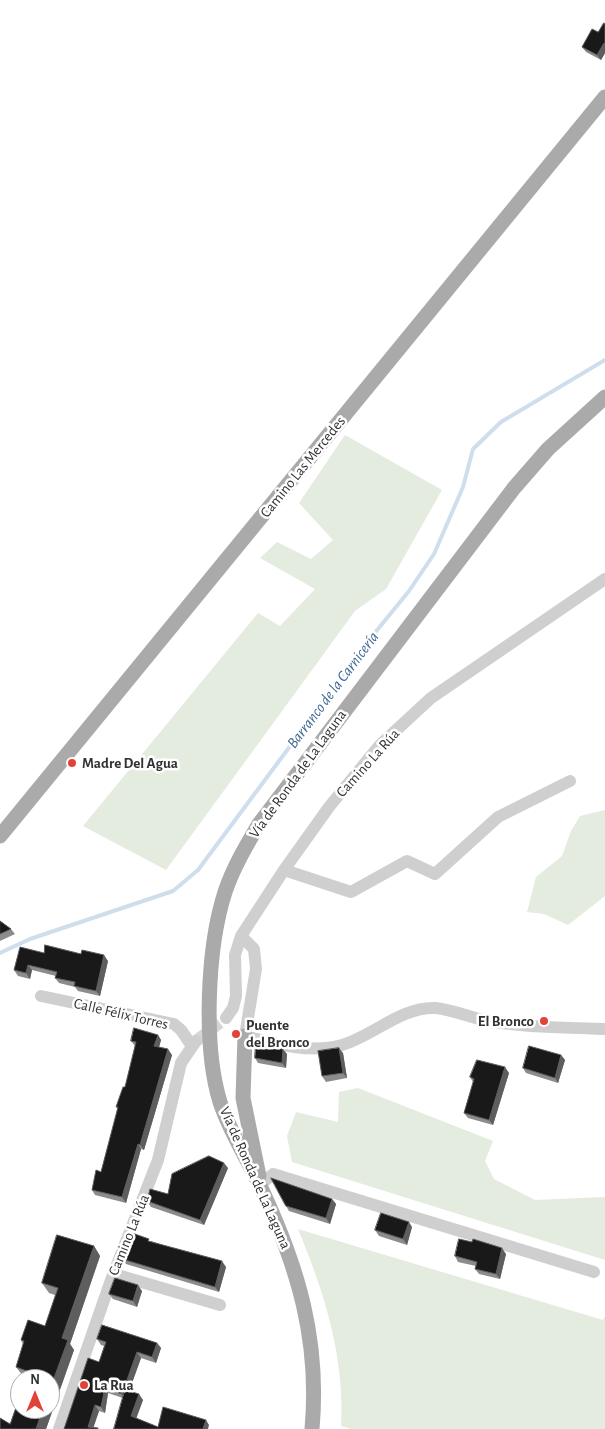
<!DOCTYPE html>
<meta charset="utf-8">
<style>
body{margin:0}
#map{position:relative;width:605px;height:1429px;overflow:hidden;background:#fff;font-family:"Alegreya Sans",sans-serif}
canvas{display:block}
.north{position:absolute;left:10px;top:1369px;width:50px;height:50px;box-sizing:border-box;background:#fff;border:1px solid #adadad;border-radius:50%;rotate:0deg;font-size:14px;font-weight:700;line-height:20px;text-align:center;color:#323232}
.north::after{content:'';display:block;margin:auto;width:18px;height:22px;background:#e3423b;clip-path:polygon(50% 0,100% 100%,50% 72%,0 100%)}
</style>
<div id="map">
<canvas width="605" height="1429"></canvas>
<div class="north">N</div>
</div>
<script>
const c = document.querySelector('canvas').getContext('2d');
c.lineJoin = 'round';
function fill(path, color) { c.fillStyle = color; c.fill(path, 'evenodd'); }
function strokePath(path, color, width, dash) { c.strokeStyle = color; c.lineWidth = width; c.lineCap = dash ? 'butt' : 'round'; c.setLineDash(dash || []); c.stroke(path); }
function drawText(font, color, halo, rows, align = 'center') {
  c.font = font + ' "Alegreya Sans",sans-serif'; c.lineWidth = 5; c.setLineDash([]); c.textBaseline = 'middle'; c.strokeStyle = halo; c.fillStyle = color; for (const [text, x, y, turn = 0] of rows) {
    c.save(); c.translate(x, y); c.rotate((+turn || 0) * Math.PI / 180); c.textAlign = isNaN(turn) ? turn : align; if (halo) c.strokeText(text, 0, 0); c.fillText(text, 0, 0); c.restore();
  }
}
fill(new Path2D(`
 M 345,435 L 442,490 L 386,589 L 355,611 L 166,870 L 83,826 L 258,613 L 280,626 L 315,589 L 260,558 L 277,542 L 311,559 L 333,540 L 299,503 Z
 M 605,810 L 605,896 L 568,925 L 544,914 L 527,912 L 536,877 L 562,856 L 571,831 L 580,816 Z
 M 358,1088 L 493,1141 L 485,1161 L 494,1179 L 535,1200 L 605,1197 L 605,1260 L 292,1162 L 287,1136 L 296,1112 L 338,1122 L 339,1092 Z
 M 298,1229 L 603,1320 L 605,1316 L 605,1429 L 351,1429 L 341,1426 C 345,1356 324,1292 298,1229 Z`), '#e4ebdf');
strokePath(new Path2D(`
 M 0,953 L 30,939 L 173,891 L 198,870 L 369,640 L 409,591 L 434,554 L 463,487 L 473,449 L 501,422 L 605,360`), '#cfdeed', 4);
strokePath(new Path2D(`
 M 196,1041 L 226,1018`), '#d6d6d6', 12, [12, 6]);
strokePath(new Path2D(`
 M 284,870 L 351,892 L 407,861 L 435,874 L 498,817 L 570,781
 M 241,936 L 254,949 L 256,969 L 245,1036 C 276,1044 310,1054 342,1045 C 373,1036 402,1006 436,1008 C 454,1010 471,1018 488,1021 C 527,1027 566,1028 605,1029
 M 41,996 L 174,1024 L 181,1030 L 192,1046
 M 226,1018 L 233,1008 L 236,996 L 235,955 L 241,936 L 284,870 L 329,807 L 379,746 L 431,698 L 605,579
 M 260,1185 L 273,1174 L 594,1272
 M 114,1274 L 220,1305
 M 59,1429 L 111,1280 L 158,1160 L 181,1063 L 196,1041`), '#cfcfcf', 12);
strokePath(new Path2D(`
 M 0,836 L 605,97
 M 245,1036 L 243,1098 L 259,1176
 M 312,1429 C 320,1340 298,1267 261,1188 C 248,1159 230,1133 220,1102 C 203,1046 207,948 225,892 C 233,868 246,846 259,824 L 514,488 L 548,449 L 605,397`), '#aaa', 15);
fill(new Path2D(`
 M 605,24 L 605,53 L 601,60 L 586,52 L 582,47 L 598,32 Z
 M 0,921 L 11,929 L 15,934 L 0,941 Z
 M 44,953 L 108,961 L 100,996 L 78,991 L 75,987 L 59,983 L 55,978 L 56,976 L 32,970 L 30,979 L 18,976 L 14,970 Z
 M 158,1035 L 161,1040 L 159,1047 L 172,1055 L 144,1150 L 141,1149 L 126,1203 L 95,1195 L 92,1190 L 101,1172 L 118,1109 L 116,1107 L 125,1087 L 135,1046 L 131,1041 Z
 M 343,1053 L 347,1078 L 326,1082 L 322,1076 Z
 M 287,1054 L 286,1068 L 258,1063 L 255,1058 Z
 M 561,1055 L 565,1060 L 558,1083 L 526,1073 L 523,1068 Z
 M 509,1073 L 493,1125 L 468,1118 L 464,1113 L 473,1082 L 470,1077 Z
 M 228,1168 L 204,1225 L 151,1207 L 147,1201 L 168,1194 Z
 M 332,1199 L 336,1204 L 330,1224 L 289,1211 L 286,1206 Z
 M 412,1227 L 407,1245 L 379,1236 L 375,1230 Z
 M 57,1235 L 94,1246 L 100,1256 L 70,1344 L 74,1350 L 46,1429 L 0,1429 L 0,1418 L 10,1424 L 20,1396 L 20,1409 L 50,1409 L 50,1379 L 29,1379 L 23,1376 L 16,1367 L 23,1344 L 21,1340 L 28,1320 L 45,1326 L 55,1295 L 49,1293 L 42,1283 Z
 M 151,1241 L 226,1267 L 219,1292 L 126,1264 L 122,1259 Z
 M 506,1254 L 500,1279 L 479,1274 L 475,1269 L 476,1266 L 458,1262 L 455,1256 Z
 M 142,1291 L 137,1307 L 113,1299 L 109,1294 Z
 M 97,1339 L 157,1343 L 161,1348 L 156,1363 L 141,1358 L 129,1391 L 143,1400 L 136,1418 L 158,1427 L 209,1425 L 114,1429 L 123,1398 L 108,1393 L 105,1413 L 99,1411 L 93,1427 L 98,1428 L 98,1429 L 64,1429 L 99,1362 L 104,1346 L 101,1345 Z`), '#8c8c8c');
fill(new Path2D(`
 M 604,43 L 605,45 L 605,53 L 601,60 L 597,55 Z
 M 104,955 L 108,961 L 100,996 L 96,991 Z
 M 28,965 L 32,970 L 30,979 L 26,973 Z
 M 158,1035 L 161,1040 L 158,1051 L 154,1046 Z
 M 339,1048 L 343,1053 L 347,1078 L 343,1073 Z
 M 168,1049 L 172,1055 L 144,1150 L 140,1145 Z
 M 283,1049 L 287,1054 L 286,1068 L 282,1063 Z
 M 561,1055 L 565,1060 L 558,1083 L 555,1078 Z
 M 505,1067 L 509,1073 L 493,1125 L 489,1120 Z
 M 138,1144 L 141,1149 L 126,1203 L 122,1197 Z
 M 224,1163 L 228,1168 L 204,1225 L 200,1220 Z
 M 332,1199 L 336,1204 L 330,1224 L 326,1218 Z
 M 409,1222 L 412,1227 L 407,1245 L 403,1239 Z
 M 94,1246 L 100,1256 L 70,1344 L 74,1350 L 46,1429 L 36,1429 L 43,1409 L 50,1409 L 50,1389 L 62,1338 Z
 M 502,1248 L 506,1254 L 500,1279 L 496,1274 Z
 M 222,1261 L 226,1267 L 219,1292 L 215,1287 Z
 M 138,1285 L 142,1291 L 137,1307 L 133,1301 Z
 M 157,1343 L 161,1348 L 156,1363 L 152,1357 Z
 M 137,1352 L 141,1358 L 126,1400 L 122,1394 Z
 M 105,1388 L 108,1393 L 105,1413 L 101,1407 Z
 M 139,1394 L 143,1400 L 135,1422 L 131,1416 Z
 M 95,1405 L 99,1411 L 93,1429 L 88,1427 Z
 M 206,1420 L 209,1425 L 208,1429 L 203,1429 Z`), '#5e5e5e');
const building = new Path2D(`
 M 604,23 L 605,24 L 605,44 L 604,43 L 597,55 L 582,47 L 592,29 L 598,32 Z
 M 0,921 L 11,929 L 0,934 Z
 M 45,945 L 81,954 L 82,950 L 104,955 L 96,991 L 74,986 L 75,982 L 55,978 L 57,972 L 28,965 L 26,973 L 14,970 L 20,947 L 44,953 Z
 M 134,1028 L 158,1035 L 154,1046 L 168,1049 L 140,1145 L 138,1144 L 122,1197 L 92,1190 L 96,1170 L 101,1172 L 118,1107 L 116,1107 L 123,1087 L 125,1087 L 136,1042 L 131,1041 Z
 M 256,1043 L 283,1049 L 282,1063 L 255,1058 Z
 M 529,1046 L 561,1055 L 555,1078 L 523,1068 Z
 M 339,1048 L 343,1073 L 322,1076 L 318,1051 Z
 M 477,1060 L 505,1067 L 489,1120 L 464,1113 L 474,1079 L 470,1077 Z
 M 209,1156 L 224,1163 L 200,1220 L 147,1201 L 150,1189 L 168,1194 L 172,1174 Z
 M 271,1178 L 332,1199 L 326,1218 L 286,1206 Z
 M 381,1213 L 409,1222 L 403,1239 L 375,1230 Z
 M 132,1233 L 149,1239 L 148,1241 L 222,1261 L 215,1287 L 122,1259 Z
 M 57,1235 L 94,1246 L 62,1338 L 68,1340 L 50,1389 L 50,1379 L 40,1379 L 43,1377 L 16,1367 L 24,1341 L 21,1340 L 28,1320 L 45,1326 L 58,1288 L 42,1283 Z
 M 459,1239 L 472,1242 L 473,1239 L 502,1248 L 496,1274 L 475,1269 L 477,1262 L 455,1256 Z
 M 115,1278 L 138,1285 L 133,1301 L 109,1294 Z
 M 102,1325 L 157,1343 L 152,1357 L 137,1352 L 122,1394 L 105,1388 L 101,1407 L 95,1405 L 88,1427 L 98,1428 L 98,1429 L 64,1429 L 88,1358 L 99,1362 L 106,1342 L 97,1339 Z
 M 125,1390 L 139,1394 L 131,1416 L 158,1427 L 163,1407 L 206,1420 L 203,1429 L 114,1429 Z
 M 20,1396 L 20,1409 L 43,1409 L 36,1429 L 0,1429 L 0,1418 L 10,1424 Z`);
fill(building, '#191919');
strokePath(building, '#5e5e5e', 1);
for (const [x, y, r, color] of [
 [72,763,5,"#e3423b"],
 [544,1021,5,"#e3423b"],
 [236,1034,5,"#e3423b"],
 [84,1385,5,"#e3423b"]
]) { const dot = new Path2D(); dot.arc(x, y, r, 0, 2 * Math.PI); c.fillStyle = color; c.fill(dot); strokePath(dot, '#fff', 2); }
drawText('15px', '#323232', '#fff', [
 ["Camino Las Mercedes",303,467,-51],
 ["Camino La Rúa",368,763,-48],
 ["Vía de Ronda de La Laguna",298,774,-54],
 ["Calle Félix Torres",121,1014,13],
 ["Vía de Ronda de La Laguna",255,1178,66],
 ["Camino La Rúa",129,1235,-68]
]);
drawText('bold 15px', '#323232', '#fff', [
 ["Madre Del Agua",82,763],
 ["El Bronco",534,1021,"right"],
 ["Puente",246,1025],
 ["del Bronco",246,1042],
 ["La Rua",94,1385]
], 'left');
drawText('italic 16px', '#406a95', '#fff', [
 ["Barranco de la Carnicería",333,690,-53]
]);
</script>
